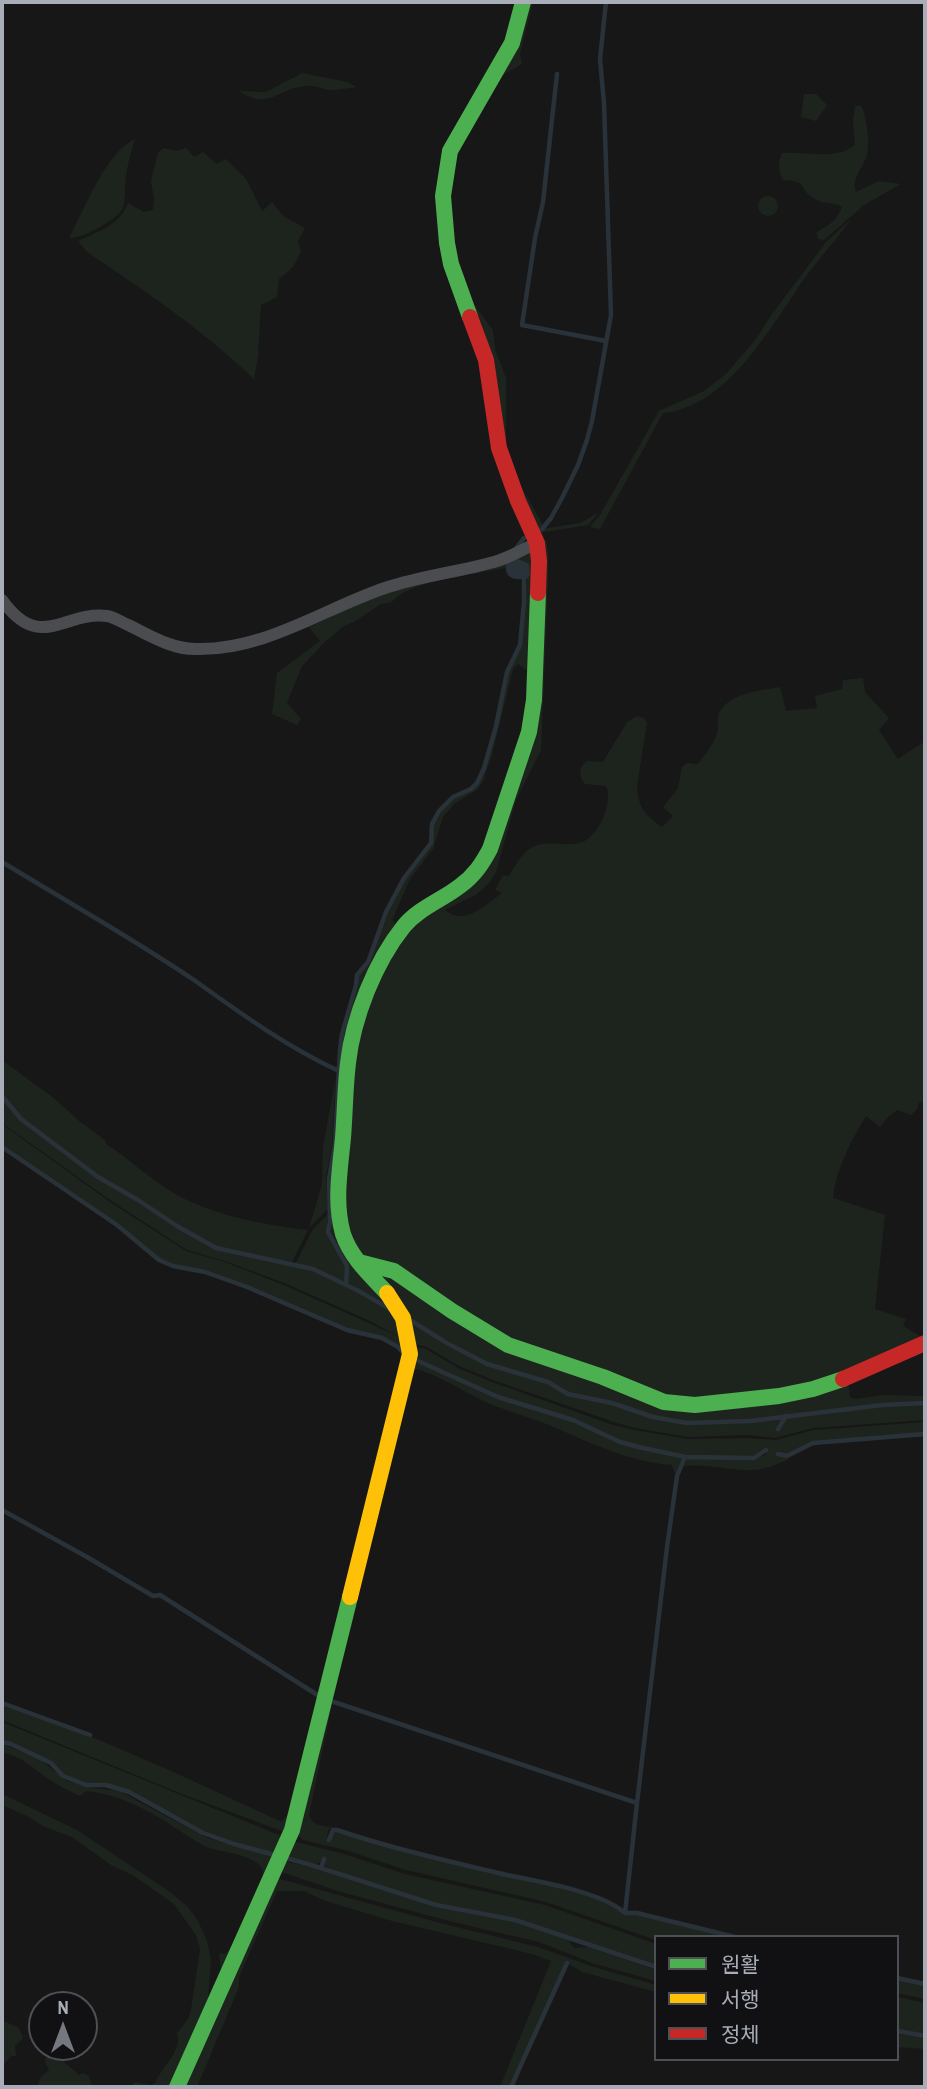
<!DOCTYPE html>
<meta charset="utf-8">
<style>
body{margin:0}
#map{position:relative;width:927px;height:2089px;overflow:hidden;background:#171717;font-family:"Archivo Narrow","Noto Sans KR",sans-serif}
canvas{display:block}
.frame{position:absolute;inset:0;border:4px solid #a8adb8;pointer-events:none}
.legend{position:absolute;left:654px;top:1935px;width:245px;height:126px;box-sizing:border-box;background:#111113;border:2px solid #4d4f55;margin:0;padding:9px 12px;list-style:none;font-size:21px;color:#a8adb8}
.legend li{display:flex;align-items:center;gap:14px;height:35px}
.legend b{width:35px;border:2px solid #4d4f55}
.north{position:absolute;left:28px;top:1991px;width:70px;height:70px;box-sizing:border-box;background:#111113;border:2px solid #4d4f55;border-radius:50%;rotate:0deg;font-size:19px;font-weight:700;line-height:28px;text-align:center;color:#a8adb8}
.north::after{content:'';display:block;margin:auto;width:24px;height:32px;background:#757880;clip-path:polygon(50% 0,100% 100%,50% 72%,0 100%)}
</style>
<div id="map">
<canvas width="927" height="2089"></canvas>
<div class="frame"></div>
<ul class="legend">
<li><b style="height:9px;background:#4caf50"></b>원활</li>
<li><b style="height:9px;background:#ffc107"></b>서행</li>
<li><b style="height:9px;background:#c62828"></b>정체</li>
</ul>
<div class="north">N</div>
</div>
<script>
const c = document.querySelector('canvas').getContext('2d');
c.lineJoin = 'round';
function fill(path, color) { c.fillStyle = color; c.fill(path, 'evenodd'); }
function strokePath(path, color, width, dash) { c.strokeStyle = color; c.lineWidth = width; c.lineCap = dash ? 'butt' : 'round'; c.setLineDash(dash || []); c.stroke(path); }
fill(new Path2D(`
 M 526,2 L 533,2 L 520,54 L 522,64 L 503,75 L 457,150 L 450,175 L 451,225 L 456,263 L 461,276 L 472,302 L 493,330 L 495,349 L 506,378 L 506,445 L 521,486 L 543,525 L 541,529 L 580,523 L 598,513 L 588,525 L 539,533 C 524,505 507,476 500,445 C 493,412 493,378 485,345 C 479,319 464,295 456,270 C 444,234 442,179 457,144 L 515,46 Z
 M 302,73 L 347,82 L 357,87 C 348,88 338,90 329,90 C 321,89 315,85 307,86 C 277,87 270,112 239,91 L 266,92 Z
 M 804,94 L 816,94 L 827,105 L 816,121 L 801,117 Z
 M 855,106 L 861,106 C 867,114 870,146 867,155 C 863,168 851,178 856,192 L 879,181 L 901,184 L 864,205 L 824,240 L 818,239 L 817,232 C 829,225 837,221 842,207 C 834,201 824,205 815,199 C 797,189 810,181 783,180 C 778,171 778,162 782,153 C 805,151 836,161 855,145 L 853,120 Z
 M 135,139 C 129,158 125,174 125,194 C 124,199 125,205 122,210 C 114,221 82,239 69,238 C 84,210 106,152 135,139 Z
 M 163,148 L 178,151 L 186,148 L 194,157 L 203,152 L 217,164 L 226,159 L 246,179 L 262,211 L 272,202 L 283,216 L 305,228 L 298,241 L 301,251 L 293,267 L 279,279 L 277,297 L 261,305 L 258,356 L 254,379 C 203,330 145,291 87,252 L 78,241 C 96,233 121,224 128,203 L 144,212 L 153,210 L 154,200 L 151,181 L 158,153 Z
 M758 206a10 10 0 1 1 20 0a10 10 0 1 1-20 0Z
 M 851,219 C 838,238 821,256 807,275 C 772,324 729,407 663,413 L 600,529 L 590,527 L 600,515 L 659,411 L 704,391 L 727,373 L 756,339 L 772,314 L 826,242 Z
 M 546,540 L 548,552 L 548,584 L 541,750 L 516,800 L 496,872 L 489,883 L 477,894 L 445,910 C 464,927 485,905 502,893 L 495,890 L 503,875 L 509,876 C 515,866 522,852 533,847 C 548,839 567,848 582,842 C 598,837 614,802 606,786 L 585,784 C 578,776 579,767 587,761 L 603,762 L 627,722 L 637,716 L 644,718 L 647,723 L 637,786 C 639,809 644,814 662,827 L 673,816 L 663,807 L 678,788 L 682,767 L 687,763 L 698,764 C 705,754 716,742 718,730 C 719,724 717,718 719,713 C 730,692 760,691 780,687 L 786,711 L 817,708 L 815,696 L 842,689 L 843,680 L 863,678 L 865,692 L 889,718 L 879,730 L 898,759 L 925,741 L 925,1100 L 919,1103 L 917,1109 L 911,1115 L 897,1110 L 887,1118 L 880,1127 L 866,1116 C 851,1141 836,1169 833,1198 L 885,1215 L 875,1309 L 906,1319 L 903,1326 L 925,1339 L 822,1382 L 687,1402 L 510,1342 L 362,1261 L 343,1224 L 355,1039 L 401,935 L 467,885 L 531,737 L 541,543 Z
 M 536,547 L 532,674 L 518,664 L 513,669 L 492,755 L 483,781 L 478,789 L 454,804 L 443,817 L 433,849 L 410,879 L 392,920 L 400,928 L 358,1011 L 331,1207 L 330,1179 L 336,1144 L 341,1050 L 343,1034 L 358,986 L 358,975 L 369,963 L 388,913 L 405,879 L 432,844 L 433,824 L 440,811 L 454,799 L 472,790 L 478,783 L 485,768 L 497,726 L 508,673 L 521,646 L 527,579 L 530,575 L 506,562 L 505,568 C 480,573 405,582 392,602 L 381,604 L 354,622 L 344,626 L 325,642 L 302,666 L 287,703 L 301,719 L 297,725 L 272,714 L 277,673 L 320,641 L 309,627 L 386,592 Z
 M 2,1060 L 55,1099 L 78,1120 L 106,1141 L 106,1144 C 129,1159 149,1178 172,1192 C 210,1215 264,1225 308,1230 L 292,1262 L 216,1247 L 178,1225 L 139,1199 L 99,1176 L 22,1118 L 2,1094 Z
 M 336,1075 L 332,1143 L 326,1177 L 328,1209 L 309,1228 L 322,1184 L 323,1147 Z
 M 2,1097 L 21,1119 L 98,1177 L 138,1200 L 177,1227 L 216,1248 L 313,1270 L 356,1290 L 400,1315 L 406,1341 L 372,1322 L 287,1284 L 225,1261 L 187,1250 L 110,1200 L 2,1123 Z
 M 2,1124 L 110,1202 L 186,1251 L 225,1262 L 286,1286 L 371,1324 L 395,1335 L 405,1343 L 405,1354 L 398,1347 L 382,1337 L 347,1329 L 247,1286 L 205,1271 L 173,1265 L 160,1259 L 117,1224 L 2,1146 Z
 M 337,1207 L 339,1225 L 397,1310 L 347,1282 L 348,1265 L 330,1232 L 332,1212 Z
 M 328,1214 L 327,1232 L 346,1267 L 344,1281 L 296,1263 L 313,1229 Z
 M 369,1267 L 393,1273 L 492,1340 L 664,1405 L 848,1379 L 850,1397 L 855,1399 L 884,1395 L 925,1396 L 925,1402 L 882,1403 L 750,1420 L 687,1422 L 654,1416 L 613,1401 L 568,1393 L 548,1380 L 487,1363 L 401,1313 Z
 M 404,1318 L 486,1364 L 547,1383 L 567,1395 L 612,1404 L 654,1418 L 687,1424 L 750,1422 L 783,1418 L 777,1426 L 778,1429 L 787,1417 L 882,1405 L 925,1404 L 925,1420 L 813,1428 L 775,1438 L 747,1435 L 689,1437 L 635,1428 L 614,1422 L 493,1380 L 459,1366 L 427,1347 L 411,1343 Z
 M 416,1347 L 426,1349 L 458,1368 L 492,1382 L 613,1425 L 635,1430 L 688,1439 L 747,1438 L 776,1440 L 814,1430 L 925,1422 L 925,1433 L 813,1442 L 787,1455 L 777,1453 L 779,1456 L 789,1459 C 777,1464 765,1470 751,1470 C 736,1471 692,1462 683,1467 L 687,1459 L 755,1459 L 765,1455 L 768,1450 L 754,1457 L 685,1456 L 639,1446 L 620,1441 L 573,1419 L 499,1396 L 412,1357 Z
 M 412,1359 L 498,1398 L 573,1422 L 621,1444 L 682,1458 L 675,1475 L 672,1465 C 627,1462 585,1440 544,1423 C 524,1415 503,1410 483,1401 C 459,1389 437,1373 410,1368 Z
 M 327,1702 L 332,1705 L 309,1815 C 311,1824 323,1827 332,1827 L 328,1830 L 327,1837 L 330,1839 L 334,1831 L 337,1831 C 394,1852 454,1864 514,1878 C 546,1885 600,1893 625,1915 L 637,1914 L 730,1937 L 656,1937 L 656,1940 L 546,1902 L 406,1870 L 345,1850 L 303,1840 L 297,1834 Z
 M 2,1704 L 90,1736 L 169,1770 L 282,1822 L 292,1809 L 286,1829 L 282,1831 L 182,1794 L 2,1720 Z
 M 2,1722 L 279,1835 L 281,1839 L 277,1854 L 235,1843 L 203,1832 L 129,1791 L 107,1785 L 86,1784 L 64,1775 L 52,1762 L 40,1756 L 2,1741 Z
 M 2,1744 L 38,1758 L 67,1781 L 93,1788 L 119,1791 L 207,1838 L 275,1857 L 222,1979 L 219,1953 L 225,1954 L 229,1950 C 237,1936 265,1886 263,1872 C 261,1855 219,1852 207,1847 C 192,1840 179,1830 165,1821 C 140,1806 115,1794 86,1791 L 80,1796 C 70,1791 59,1786 50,1780 C 34,1770 22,1755 2,1753 Z
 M 2,1794 L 77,1830 L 170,1892 L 188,1907 L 198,1921 L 207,1941 L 211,1959 L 207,2011 L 172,2087 L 134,2087 L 132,2085 L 135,2082 L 150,2085 L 155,2083 C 161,2068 183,2050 177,2033 L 188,2019 L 191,2010 L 200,1949 L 196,1935 L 174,1904 L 134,1876 L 111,1865 L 72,1837 L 45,1827 L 29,1817 L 2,1805 Z
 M 296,1842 L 344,1854 L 405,1874 L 545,1905 L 656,1944 L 656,1966 L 515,1919 L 436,1904 L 363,1882 L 325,1866 L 323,1860 L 317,1864 L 285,1856 L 292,1843 Z
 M 283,1861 L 307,1866 L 435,1907 L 514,1922 L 569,1940 L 574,1948 L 589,1947 L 656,1970 L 656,1981 L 592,1963 L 539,1942 L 453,1922 L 341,1892 L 281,1872 Z
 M 280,1879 L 440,1923 L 538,1947 L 591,1966 L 656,1985 L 656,1992 L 582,1972 L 567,1963 L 564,1965 L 510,2087 L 500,2087 L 551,1961 L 532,1954 L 388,1920 L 323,1900 L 304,1891 L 277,1891 L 239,1977 L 239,1987 L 197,2087 L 182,2087 L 274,1882 Z
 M 897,1979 L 925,1985 L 925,1999 L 897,1993 Z
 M 897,1997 L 925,2003 L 925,2035 L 897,2030 Z
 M 2,2020 L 19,2028 L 23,2038 L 15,2046 L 16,2056 L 11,2056 L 4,2064 L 2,2074 Z
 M 897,2034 L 925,2038 L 925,2049 L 897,2047 Z
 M 52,2052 L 59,2054 L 64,2062 L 79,2075 L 83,2073 L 89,2076 L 92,2087 L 36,2087 L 42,2076 L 49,2070 L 45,2062 L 46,2055 Z`), '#1d241e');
fill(new Path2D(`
 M 518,559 L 529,564 L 530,575 L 527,579 C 513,580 504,579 506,562 Z`), '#2a3239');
strokePath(new Path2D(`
 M 557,74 L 543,202 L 535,238 L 522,325 L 606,341
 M 542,529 L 551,518 L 562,498 L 578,465 L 587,440 L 592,421 L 611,315 L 604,103 L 600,59 L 606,2
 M 517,547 L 524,538
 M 2,862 C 66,901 132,938 194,980 C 240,1013 287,1047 339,1071
 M 2,1096 L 21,1119 L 98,1177 L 138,1200 L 177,1226 L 216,1248 L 313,1269 L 357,1290 L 390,1309
 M 2,1147 L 117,1225 L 159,1260 L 173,1266 L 205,1272 L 247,1287 L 347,1330 L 382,1338 L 398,1347 L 404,1354
 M 346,1285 L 347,1266 L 328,1232 L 330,1222 L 329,1179 L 335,1144 L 340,1050 L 342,1034 L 356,985 L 357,975 L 368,962 L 386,912 L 404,878 L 431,843 L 432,824 L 439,811 L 453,797 L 471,789 L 477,783 L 484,768 L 496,726 L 507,672 L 520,645 L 524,602 L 524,576
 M 410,1320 L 447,1343 L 487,1364 L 548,1382 L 568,1394 L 612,1403 L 653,1417 L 687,1423 L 750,1421 L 882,1405 L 925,1403
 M 418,1361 L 498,1397 L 573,1420 L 620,1442 L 639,1447 L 685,1457 L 754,1458 L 766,1450
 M 778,1429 L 786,1416
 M 778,1454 L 787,1456 L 813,1443 L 925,1434
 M 2,1510 L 87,1557 L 153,1596 L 160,1595 L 319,1696
 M 334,1702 L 637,1803 L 667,1547 L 677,1476 L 685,1457
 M 2,1703 L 90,1735
 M 2,1742 L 11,1744 L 51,1763 L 63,1776 L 86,1785 L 106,1785 L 129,1792 L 203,1833 L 234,1844 L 308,1864 L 436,1905 L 515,1920 L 656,1967
 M 329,1840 L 333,1830 L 337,1830 C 390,1848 444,1860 498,1873 C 533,1881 599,1890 625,1913 L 637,1803
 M 321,1868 L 324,1859
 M 625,1913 L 637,1913 L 735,1937
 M 897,1978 L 925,1984
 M 897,2031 L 925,2036
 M 511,2087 L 567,1963`), '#2a3239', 4.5);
strokePath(new Path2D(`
 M 2,600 C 40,653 63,611 107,616 C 113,617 120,621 126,624 C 148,634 170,649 195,649 C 264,651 323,609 385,588 C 421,576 458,572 494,562 C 509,558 523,549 537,543`), '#4b4c50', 12);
strokePath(new Path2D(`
 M 470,317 L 451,264 L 447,243 L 443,196 L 450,151 L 512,43 L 523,2
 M 359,1262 L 394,1271 L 452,1311 L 508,1345 L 603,1377 L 664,1402 L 695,1405 L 779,1396 L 813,1389 L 843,1379
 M 387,1293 C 370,1275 351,1258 343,1234 C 334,1203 340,1169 343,1138 C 345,1113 345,1088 348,1063 C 353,1018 375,962 404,926 C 419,908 442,900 460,886 C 474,876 482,864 490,849 L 529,732 L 534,700 L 538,593
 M 177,2087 L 292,1830 L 350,1597`), '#4caf50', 16);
strokePath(new Path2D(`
 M 350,1597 L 410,1354 L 403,1318 L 387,1293`), '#ffc107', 16);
strokePath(new Path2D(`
 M 470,317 L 486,360 L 499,448 L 518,501 L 537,543 L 539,561 L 538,593
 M 843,1379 L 925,1343`), '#c62828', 16);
</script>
